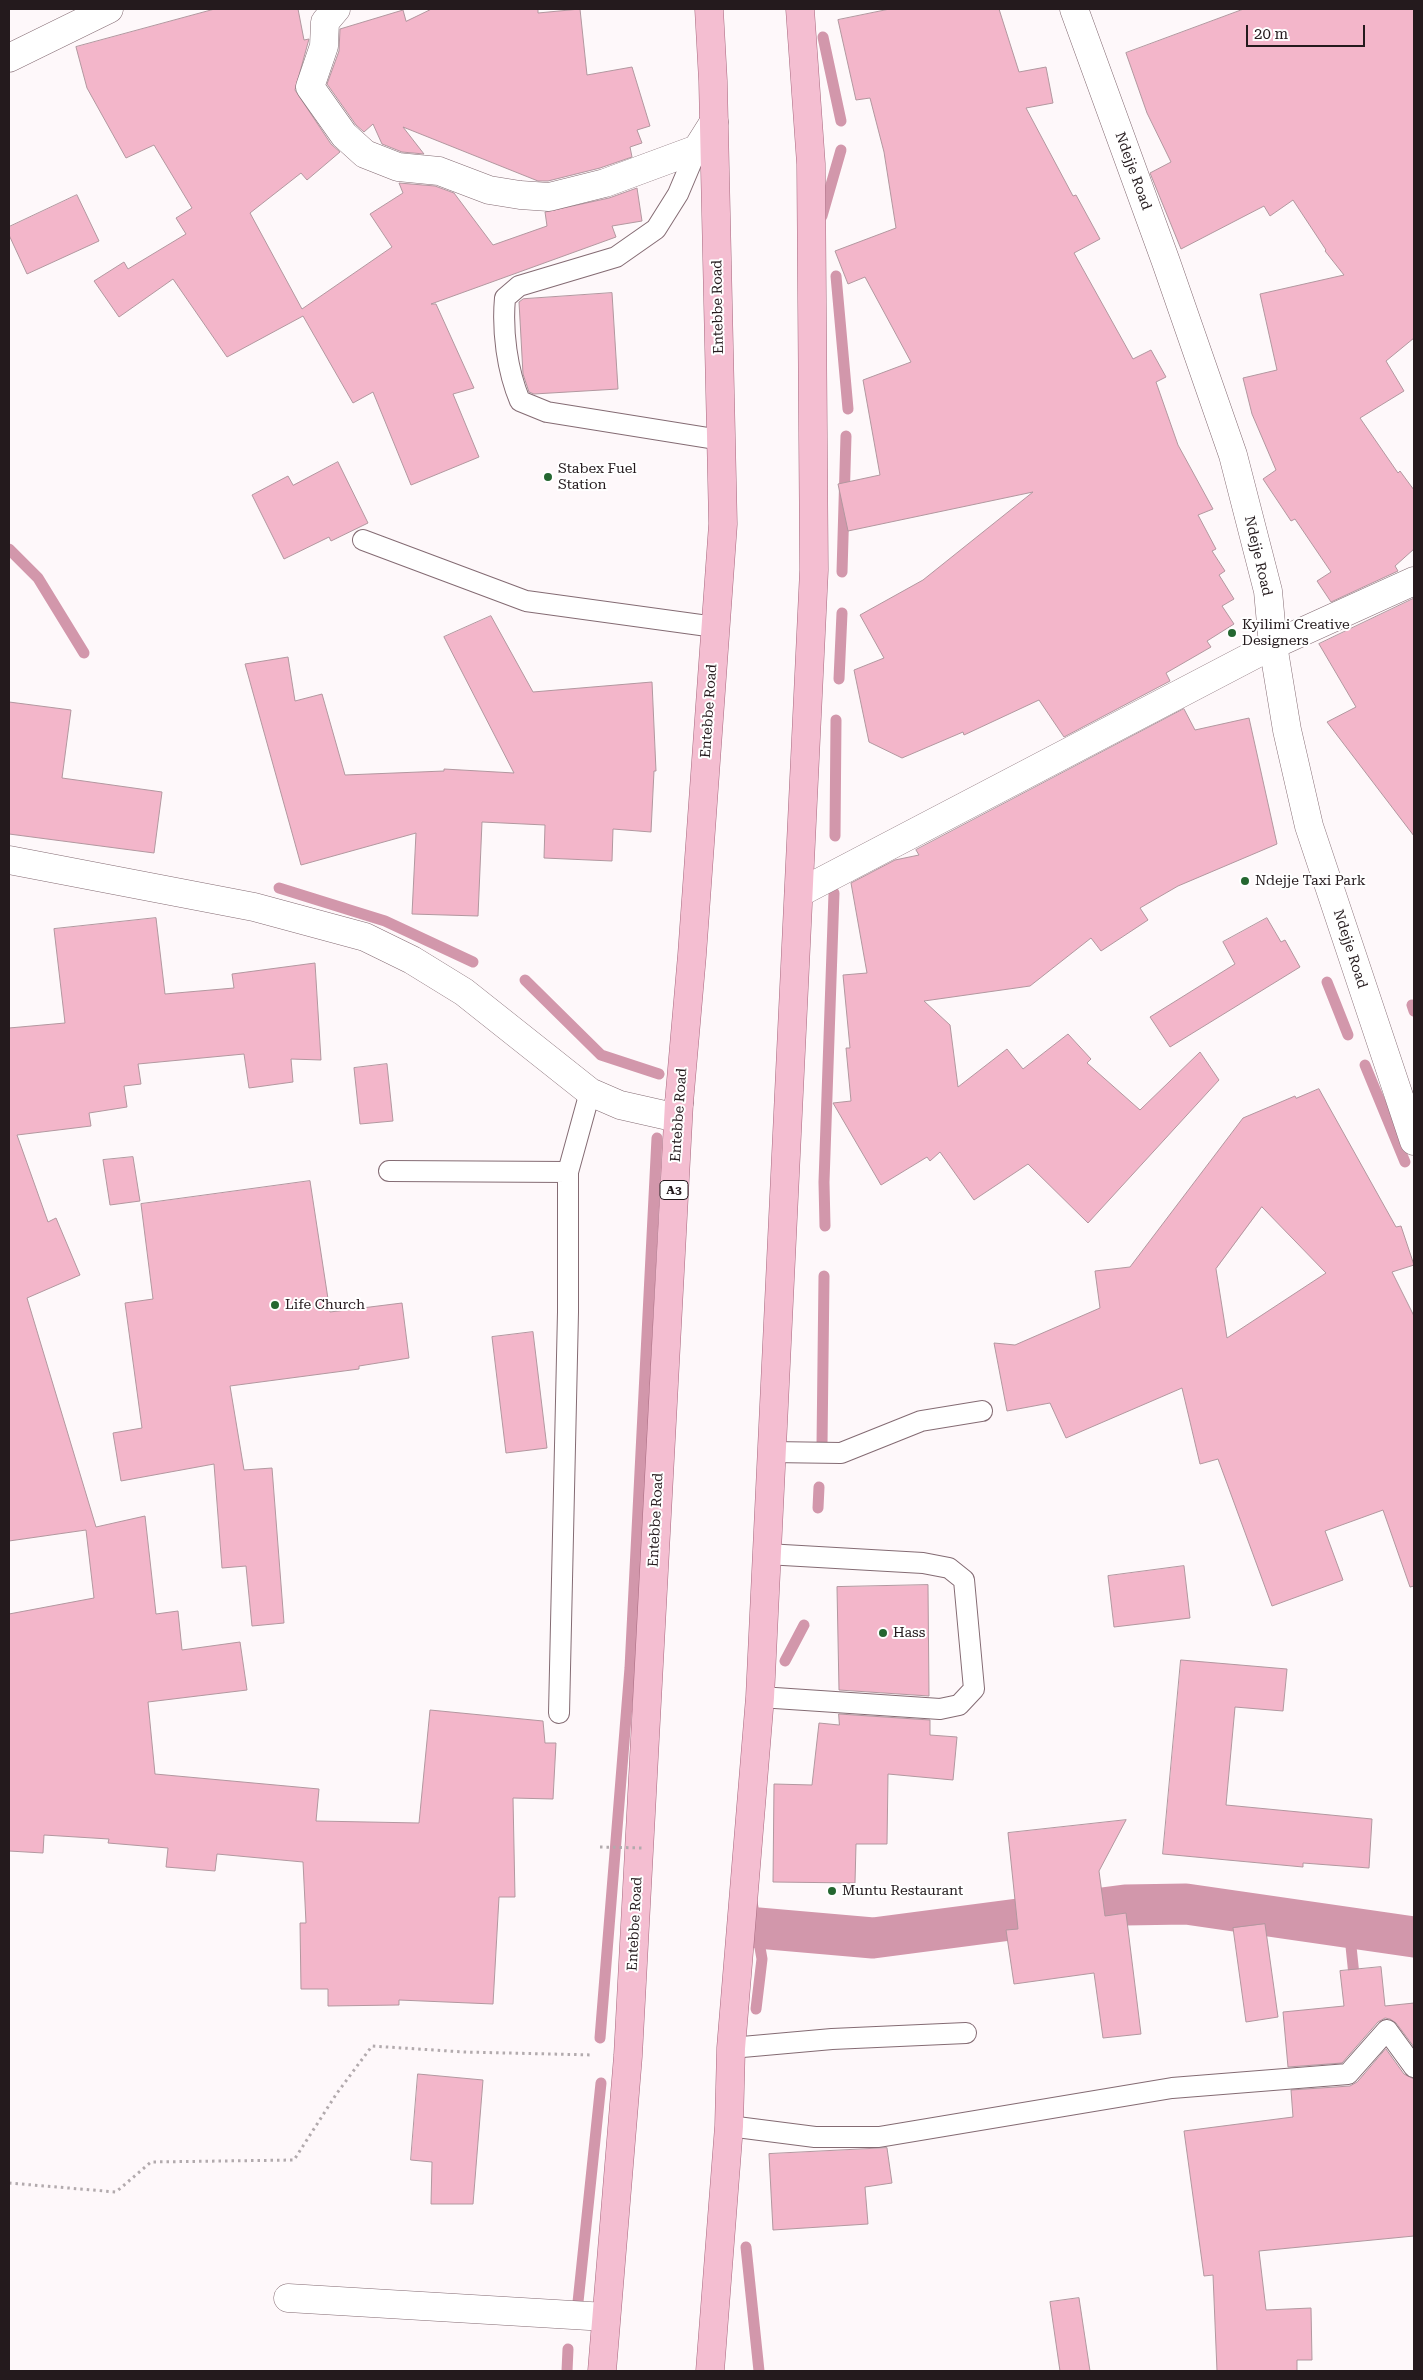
<!DOCTYPE html>
<style>
body{margin:0}
#map{position:relative;width:1423px;height:2380px;overflow:hidden;background:#fef8fa;font-family:"Roboto Serif",serif}
canvas{display:block}
.frame{position:absolute;inset:0;border:10px solid #241a1d;pointer-events:none}
.scale{position:absolute;left:1246px;top:25px;width:119px;height:22px;box-sizing:border-box;border:2px solid #241a1d;border-top:0;padding-left:6px;font-size:15px;line-height:18px;white-space:nowrap;color:#241a1d;-webkit-text-stroke:4px #fff;paint-order:stroke}
</style>
<div id="map">
<canvas width="1423" height="2380"></canvas>
<div class="frame"></div>
<div class="scale">20 m</div>
</div>
<script>
const c = document.querySelector('canvas').getContext('2d');
c.lineJoin = 'round';
function strokePath(path, color, width, dash) { c.strokeStyle = color; c.lineWidth = width; c.lineCap = dash ? 'butt' : 'round'; c.setLineDash(dash || []); c.stroke(path); }
function fill(path, color) { c.fillStyle = color; c.fill(path, 'evenodd'); }
function drawText(font, color, halo, rows, align = 'center') {
  c.font = font + ' "Roboto Serif",serif'; c.lineWidth = 4; c.setLineDash([]); c.textBaseline = 'middle'; c.strokeStyle = halo; c.fillStyle = color; for (const [text, x, y, turn = 0] of rows) {
    c.save(); c.translate(x, y); c.rotate((+turn || 0) * Math.PI / 180); c.textAlign = isNaN(turn) ? turn : align; if (halo) c.strokeText(text, 0, 0); c.fillText(text, 0, 0); c.restore();
  }
}
strokePath(new Path2D(`
 M 823,37 L 841,121
 M 822,216 L 841,150
 M 836,276 L 848,409
 M 9,549 L 38,578 L 84,653
 M 842,572 L 846,436
 M 839,679 L 842,613
 M 835,836 L 836,720
 M 279,888 L 385,921 L 473,962
 M 525,980 L 601,1055 L 659,1074
 M 1327,982 L 1348,1035
 M 1412,1005 L 1414,1011
 M 1365,1065 L 1405,1162
 M 825,1226 L 824,1182 L 834,893
 M 822,1445 L 824,1276
 M 818,1508 L 819,1487
 M 785,1661 L 804,1625
 M 752,1902 L 762,1959 L 756,2009
 M 1349,1927 L 1355,1985
 M 600,2038 L 630,1668 L 657,1138
 M 746,2247 L 759,2371
 M 578,2302 L 601,2083
 M 567,2371 L 568,2349`), '#d297ab', 11);
strokePath(new Path2D(`
 M 758,1928 L 873,1938 L 1125,1905 L 1186,1904 L 1414,1937`), '#d297ab', 41);
const building = new Path2D(`
 M 215,9 L 298,9 L 304,40 L 309,39 L 295,90 L 331,144 L 340,152 L 307,180 L 301,173 L 250,213 L 302,309 L 392,247 L 370,214 L 403,193 L 399,183 L 435,186 L 454,193 L 493,245 L 547,226 L 545,212 L 609,198 L 637,188 L 642,221 L 612,226 L 616,237 L 431,304 L 436,304 L 474,388 L 453,394 L 479,457 L 411,485 L 373,392 L 353,403 L 303,316 L 227,357 L 173,279 L 119,317 L 94,281 L 124,262 L 128,269 L 186,234 L 176,218 L 192,208 L 154,145 L 126,158 L 87,88 L 76,47 Z
 M 432,9 L 538,9 L 538,13 L 580,9 L 587,75 L 632,67 L 650,126 L 637,130 L 642,143 L 630,147 L 632,157 L 600,168 L 548,181 L 538,181 L 403,127 L 424,154 L 402,152 L 382,144 L 373,124 L 364,132 L 356,125 L 327,84 L 339,51 L 340,29 L 403,10 L 406,21 Z
 M 890,9 L 999,9 L 1019,72 L 1046,67 L 1053,103 L 1026,108 L 1073,196 L 1076,195 L 1100,239 L 1074,253 L 1133,359 L 1151,350 L 1166,377 L 1156,382 L 1178,445 L 1213,509 L 1198,515 L 1216,549 L 1212,551 L 1225,571 L 1219,575 L 1234,599 L 1222,606 L 1234,624 L 1207,641 L 1211,647 L 1166,673 L 1170,681 L 1064,737 L 1039,700 L 964,735 L 963,732 L 902,758 L 869,742 L 854,670 L 884,658 L 860,615 L 923,580 L 1033,492 L 848,531 L 838,484 L 880,475 L 863,380 L 911,362 L 865,277 L 848,284 L 835,251 L 896,228 L 884,152 L 870,98 L 856,100 L 838,20 Z
 M 1244,9 L 1414,9 L 1414,338 L 1386,361 L 1404,391 L 1360,418 L 1398,473 L 1400,471 L 1414,490 L 1414,549 L 1395,566 L 1398,571 L 1331,602 L 1317,581 L 1331,572 L 1295,519 L 1291,521 L 1263,479 L 1276,470 L 1252,414 L 1243,378 L 1277,370 L 1260,294 L 1344,275 L 1325,251 L 1326,250 L 1293,200 L 1270,216 L 1264,206 L 1181,249 L 1150,173 L 1171,162 L 1147,113 L 1126,53 Z
 M 77,195 L 99,241 L 27,274 L 9,235 L 9,227 Z
 M 612,293 L 618,389 L 534,394 L 529,392 L 523,374 L 519,302 L 523,299 Z
 M 338,462 L 368,523 L 331,541 L 329,537 L 284,559 L 252,495 L 288,476 L 293,485 Z
 M 1413,599 L 1414,601 L 1414,836 L 1327,722 L 1356,707 L 1319,644 Z
 M 491,616 L 533,692 L 652,682 L 656,771 L 654,771 L 651,832 L 613,829 L 612,861 L 544,858 L 545,825 L 482,822 L 478,916 L 412,914 L 416,833 L 301,865 L 245,664 L 288,657 L 295,701 L 322,694 L 345,775 L 444,771 L 444,769 L 514,773 L 444,637 Z
 M 9,702 L 71,710 L 62,778 L 162,792 L 154,853 L 9,834 Z
 M 1184,709 L 1195,730 L 1249,718 L 1277,844 L 1178,886 L 1140,908 L 1148,920 L 1101,951 L 1091,938 L 1030,986 L 924,1001 L 950,1025 L 958,1087 L 1007,1049 L 1023,1069 L 1068,1034 L 1091,1059 L 1087,1063 L 1140,1110 L 1200,1052 L 1219,1080 L 1088,1223 L 1028,1164 L 974,1200 L 940,1152 L 930,1161 L 927,1157 L 881,1185 L 833,1103 L 851,1101 L 846,1048 L 850,1048 L 843,975 L 867,973 L 851,883 L 895,860 L 919,855 L 916,850 Z
 M 156,918 L 165,994 L 234,988 L 232,974 L 315,963 L 321,1060 L 291,1059 L 293,1082 L 249,1088 L 244,1054 L 138,1064 L 141,1084 L 124,1086 L 127,1107 L 89,1113 L 91,1126 L 17,1135 L 48,1222 L 56,1218 L 80,1275 L 27,1298 L 96,1527 L 145,1516 L 156,1614 L 178,1611 L 182,1650 L 240,1642 L 247,1690 L 148,1702 L 155,1774 L 319,1789 L 316,1821 L 419,1823 L 430,1710 L 543,1721 L 545,1743 L 556,1743 L 553,1799 L 513,1798 L 515,1897 L 499,1897 L 493,2004 L 399,2000 L 399,2005 L 328,2006 L 328,1989 L 301,1989 L 300,1923 L 306,1923 L 303,1862 L 217,1854 L 215,1871 L 166,1867 L 168,1848 L 108,1843 L 109,1839 L 44,1835 L 43,1853 L 9,1851 L 9,1614 L 94,1598 L 86,1530 L 9,1541 L 9,1028 L 65,1023 L 54,929 Z
 M 1267,918 L 1281,942 L 1285,940 L 1300,967 L 1170,1047 L 1150,1017 L 1235,964 L 1223,942 Z
 M 387,1064 L 393,1121 L 360,1124 L 354,1068 Z
 M 1319,1089 L 1396,1227 L 1401,1226 L 1414,1265 L 1392,1272 L 1414,1316 L 1414,1586 L 1410,1587 L 1383,1510 L 1325,1531 L 1343,1580 L 1272,1606 L 1218,1459 L 1200,1464 L 1182,1388 L 1066,1438 L 1050,1403 L 1007,1411 L 994,1343 L 1015,1345 L 1100,1308 L 1095,1271 L 1130,1267 L 1243,1118 L 1295,1096 L 1296,1098 ZM 1262,1207 L 1326,1273 L 1227,1338 L 1216,1269 Z
 M 133,1157 L 140,1201 L 110,1205 L 103,1160 Z
 M 310,1181 L 330,1312 L 402,1303 L 409,1358 L 359,1366 L 359,1369 L 230,1386 L 244,1470 L 272,1468 L 284,1623 L 252,1626 L 246,1566 L 222,1568 L 214,1464 L 121,1481 L 113,1433 L 142,1428 L 125,1303 L 153,1299 L 141,1204 Z
 M 533,1332 L 547,1448 L 506,1453 L 492,1337 Z
 M 1184,1566 L 1190,1618 L 1114,1627 L 1108,1576 Z
 M 928,1585 L 929,1696 L 839,1690 L 837,1587 Z
 M 1181,1660 L 1287,1669 L 1283,1711 L 1235,1707 L 1226,1805 L 1372,1819 L 1369,1868 L 1303,1863 L 1303,1867 L 1163,1854 Z
 M 839,1714 L 930,1720 L 930,1735 L 957,1737 L 953,1780 L 888,1774 L 887,1844 L 856,1844 L 855,1883 L 773,1882 L 774,1784 L 812,1785 L 819,1723 L 839,1725 Z
 M 1126,1820 L 1099,1871 L 1105,1916 L 1126,1913 L 1141,2034 L 1103,2038 L 1094,1973 L 1014,1984 L 1006,1930 L 1018,1929 L 1008,1833 Z
 M 1265,1924 L 1278,2017 L 1246,2022 L 1233,1928 Z
 M 1381,1967 L 1385,2006 L 1414,2003 L 1414,2047 L 1396,2023 L 1390,2019 L 1385,2018 L 1378,2022 L 1342,2063 L 1288,2067 L 1283,2012 L 1344,2006 L 1340,1971 Z
 M 1386,2049 L 1404,2074 L 1414,2079 L 1414,2236 L 1259,2251 L 1266,2310 L 1311,2308 L 1312,2360 L 1297,2360 L 1297,2371 L 1217,2371 L 1213,2275 L 1204,2276 L 1184,2131 L 1293,2117 L 1291,2090 L 1350,2086 L 1357,2082 Z
 M 418,2074 L 483,2080 L 473,2204 L 431,2204 L 432,2162 L 411,2160 Z
 M 887,2148 L 892,2183 L 865,2187 L 868,2224 L 773,2230 L 769,2154 Z
 M 1079,2298 L 1090,2371 L 1060,2371 L 1050,2302 Z`);
fill(building, '#f3b6ca');
strokePath(building, '#b2979f', 1);
const service = new Path2D(`
 M 697,149 L 678,194 L 656,229 L 616,257 L 519,286 L 505,298 C 502,331 507,370 520,401 L 547,412 L 721,440
 M 363,540 L 526,601 L 715,627
 M 389,1171 L 568,1172
 M 771,1452 L 841,1453 L 921,1421 L 982,1411
 M 760,1697 L 940,1709 L 959,1705 L 974,1689 L 964,1580 L 949,1568 L 923,1563 L 766,1554
 M 559,1713 L 568,1312 L 568,1172 L 590,1092
 M 731,2048 L 832,2039 L 966,2033
 M 729,2126 L 815,2137 L 879,2137 L 1172,2088 L 1348,2074 L 1387,2030 L 1414,2067`);
const minor = new Path2D(`
 M 336,9 L 325,22 L 324,46 L 310,87 L 344,135 L 365,154 L 398,167 L 439,171 L 489,190 L 520,195 L 549,197 L 605,183 L 697,149 L 714,122
 M 9,58 L 109,9
 M 9,860 L 254,907 L 365,937 L 412,960 L 464,992 L 590,1092 L 620,1105 L 673,1117 L 679,1103
 M 799,893 L 1273,645 L 1414,581
 M 288,2298 L 606,2317`);
const tertiary = new Path2D(`
 M 1074,9 L 1166,262 L 1233,455 L 1268,591 L 1273,645 L 1287,730 L 1309,826 L 1414,1141`);
const primary = new Path2D(`
 M 602,2371 L 628,2056 L 679,1103 L 692,955 L 723,524 L 713,81 L 709,9
 M 710,2371 L 729,2126 L 731,2048 L 760,1697 L 814,570 L 811,164 L 800,9`);
strokePath(service, '#846b73', 22);
strokePath(minor, '#846b73', 29);
strokePath(tertiary, '#846b73', 29);
strokePath(primary, '#a6687e', 29);
strokePath(new Path2D(`
 M 9,2183 L 116,2192 L 151,2162 L 294,2160 L 337,2093 L 372,2046 L 464,2052 L 593,2055`), '#b2aaad', 3, [2.5, 4]);
strokePath(service, '#fff', 20);
strokePath(minor, '#fff', 28);
strokePath(tertiary, '#fff', 28);
strokePath(primary, '#f4bed1', 28);
strokePath(new Path2D(`
 M 600,1847 L 644,1848`), '#b2aaad', 3, [2.5, 4]);
for (const [x, y, r, color] of [
 [548,477,5,"#246630"],
 [1232,633,5,"#246630"],
 [1245,881,5,"#246630"],
 [275,1305,5,"#246630"],
 [883,1633,5,"#246630"],
 [832,1891,5,"#246630"]
]) { const dot = new Path2D(); dot.arc(x, y, r, 0, 2 * Math.PI); c.fillStyle = color; c.fill(dot); strokePath(dot, '#fff', 2); }
for (const [x, y, w] of [
 [674,1190,28]
]) { const box = new Path2D(); box.roundRect(x - w / 2, y - 9.5, w, 19, 4); c.fillStyle = '#fff'; c.fill(box); strokePath(box, '#241a1d', 1); }
drawText('bold 12px', '#241a1d', null, [
 ["A3",674,1190]
]);
drawText('14px', '#241a1d', '#fff', [
 ["Ndejje Road",1133,171,70],
 ["Entebbe Road",718,307,-91],
 ["Ndejje Road",1258,556,77],
 ["Entebbe Road",709,711,-86],
 ["Ndejje Road",1350,949,72],
 ["Entebbe Road",679,1115,-86],
 ["Entebbe Road",656,1520,-87],
 ["Entebbe Road",635,1924,-87]
]);
drawText('14px', '#241a1d', '#fff', [
 ["Stabex Fuel",558,469],
 ["Station",558,485],
 ["Kyilimi Creative",1242,625],
 ["Designers",1242,641],
 ["Ndejje Taxi Park",1255,881],
 ["Life Church",285,1305],
 ["Hass",893,1633],
 ["Muntu Restaurant",842,1891]
], 'left');
</script>
